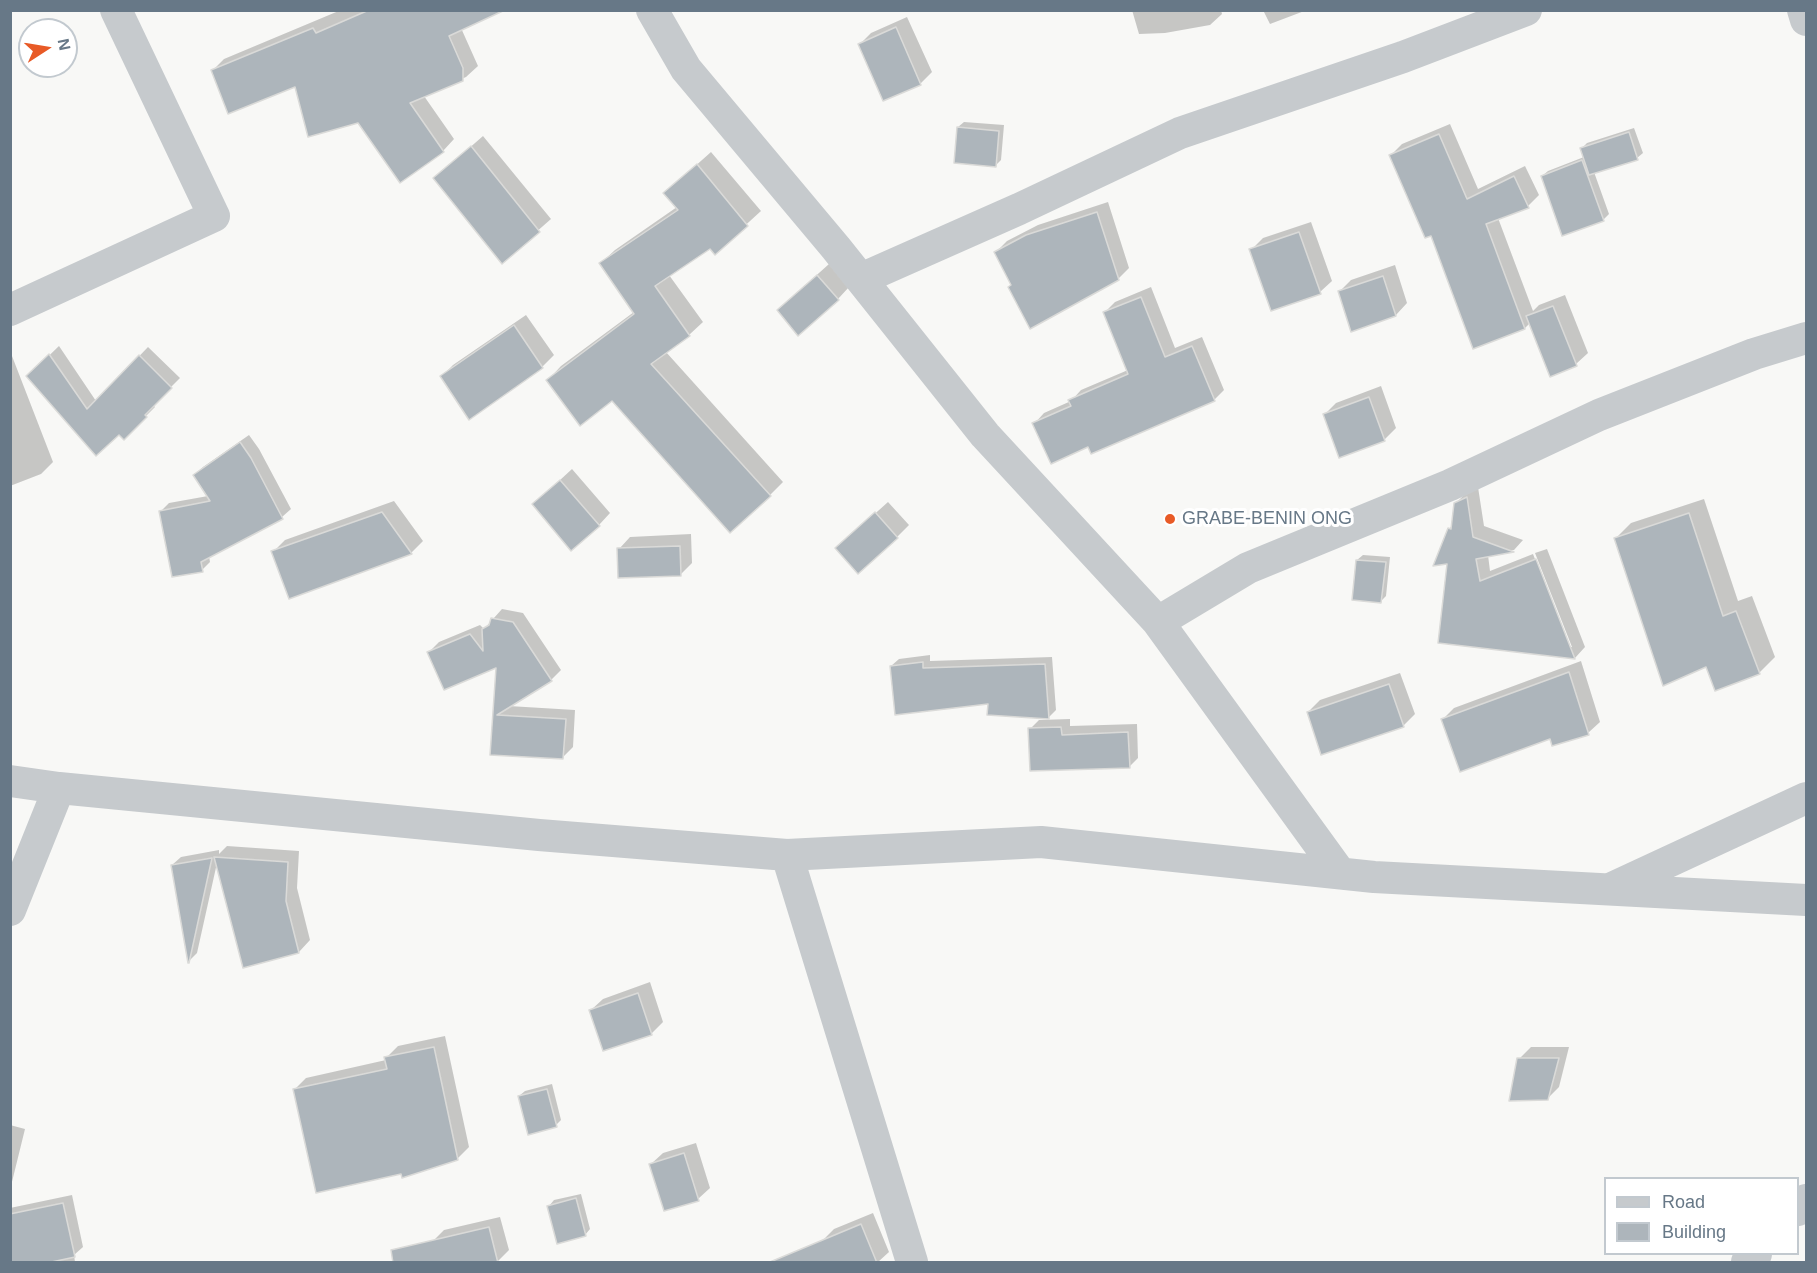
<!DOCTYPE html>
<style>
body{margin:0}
#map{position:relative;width:1817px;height:1273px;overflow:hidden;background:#f8f8f6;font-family:Arial,sans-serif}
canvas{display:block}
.frame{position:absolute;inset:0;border:12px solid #677887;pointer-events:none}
.legend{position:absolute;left:1604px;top:1177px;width:195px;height:78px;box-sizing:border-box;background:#fff;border:2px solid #c2c9cf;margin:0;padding:8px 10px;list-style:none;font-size:18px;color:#677887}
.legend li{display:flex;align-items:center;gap:12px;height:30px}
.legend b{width:30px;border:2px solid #c2c9cf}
.north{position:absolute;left:18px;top:18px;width:60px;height:60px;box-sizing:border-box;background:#fff;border:2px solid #c2c9cf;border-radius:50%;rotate:78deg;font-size:16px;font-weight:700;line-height:24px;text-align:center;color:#677887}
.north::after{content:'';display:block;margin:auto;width:21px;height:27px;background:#e85a26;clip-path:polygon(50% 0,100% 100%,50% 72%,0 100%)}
</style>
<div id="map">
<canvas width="1817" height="1273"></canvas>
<div class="frame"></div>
<ul class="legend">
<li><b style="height:8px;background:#c6cacd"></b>Road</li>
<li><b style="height:16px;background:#adb5bb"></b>Building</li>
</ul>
<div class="north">N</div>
</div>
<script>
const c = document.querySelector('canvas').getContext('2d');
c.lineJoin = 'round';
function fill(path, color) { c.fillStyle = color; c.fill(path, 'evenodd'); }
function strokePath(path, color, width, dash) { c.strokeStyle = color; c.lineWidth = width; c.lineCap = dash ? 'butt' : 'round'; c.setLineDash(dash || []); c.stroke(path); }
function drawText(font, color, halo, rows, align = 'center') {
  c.font = font + ' Arial,sans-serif'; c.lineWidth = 6; c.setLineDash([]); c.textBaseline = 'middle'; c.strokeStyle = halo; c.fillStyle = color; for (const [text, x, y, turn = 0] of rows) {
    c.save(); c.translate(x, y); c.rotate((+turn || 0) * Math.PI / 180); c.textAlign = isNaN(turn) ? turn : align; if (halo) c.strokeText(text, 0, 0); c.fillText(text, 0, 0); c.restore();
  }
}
fill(new Path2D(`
 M 341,10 L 502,10 L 461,28 L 478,66 L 466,77 L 424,96 L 454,139 L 443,151 L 359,121 L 296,85 L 212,71 L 224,59 Z
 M 1132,10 L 1221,10 L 1222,14 L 1210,25 L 1165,33 L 1139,34 Z
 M 1263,10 L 1307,10 L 1270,24 Z
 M 907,17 L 932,72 L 920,84 L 860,44 L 871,33 Z
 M 964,122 L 1004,125 L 1001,160 L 996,165 L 958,127 Z
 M 1450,124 L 1478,189 L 1525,166 L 1539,195 L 1528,206 L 1498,218 L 1533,311 L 1539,305 L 1565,295 L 1588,353 L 1576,364 L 1530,323 L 1525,328 L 1431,234 L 1391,155 L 1402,144 Z
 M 1634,128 L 1643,153 L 1637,158 L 1594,172 L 1609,214 L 1603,220 L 1542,176 L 1548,171 L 1584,157 L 1582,148 L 1587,143 Z
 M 483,136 L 551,219 L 502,262 L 435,178 Z
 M 711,152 L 761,211 L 715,253 L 711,247 L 669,275 L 703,322 L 689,335 L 666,352 L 783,482 L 770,495 L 612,399 L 548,380 L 561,366 L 634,312 L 601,263 L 615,250 L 677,207 L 665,193 Z
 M 1108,202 L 1129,268 L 1118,279 L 1013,285 L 996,252 L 1007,241 L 1038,225 Z
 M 1311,222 L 1332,281 L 1320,292 L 1251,250 L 1263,238 Z
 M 829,264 L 849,287 L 838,299 L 790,299 Z
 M 1395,265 L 1407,303 L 1396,315 L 1352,330 L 1339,292 L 1351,280 Z
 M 1151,287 L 1175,348 L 1202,337 L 1224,390 L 1214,400 L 1089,445 L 1034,424 L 1044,413 L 1071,401 L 1081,390 L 1128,370 L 1105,312 L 1115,302 Z
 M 526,315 L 554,355 L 542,367 L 469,418 L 442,376 L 453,365 Z
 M 59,346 L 96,401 L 148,347 L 180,378 L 153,405 L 155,407 L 124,438 L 28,376 Z
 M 12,356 L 53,462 L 41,474 L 10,486 L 10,357 Z
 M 1381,386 L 1396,428 L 1384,440 L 1325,414 L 1336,403 Z
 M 249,435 L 259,449 L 291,509 L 282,517 L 209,556 L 210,562 L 202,570 L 160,512 L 169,503 L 208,496 L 194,475 L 203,467 Z
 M 572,469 L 610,513 L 599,525 L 534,504 Z
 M 1478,487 L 1484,526 L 1523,540 L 1514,550 L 1488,555 L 1490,571 L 1533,554 L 1569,647 L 1572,647 L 1535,553 L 1547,549 L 1585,647 L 1575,658 L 1440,642 L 1449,562 L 1449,529 L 1453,525 L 1456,503 L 1467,492 Z
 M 1704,499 L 1738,601 L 1752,596 L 1775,657 L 1759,673 L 1707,665 L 1615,539 L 1631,523 Z
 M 394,501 L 423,541 L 411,553 L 290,597 L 273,552 L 285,540 Z
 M 888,502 L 909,525 L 897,537 L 849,537 Z
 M 691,534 L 692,563 L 681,574 L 619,549 L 630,537 Z
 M 1363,555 L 1390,557 L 1386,596 L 1381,601 L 1357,560 Z
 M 502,609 L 523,613 L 561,670 L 551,680 L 509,706 L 575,710 L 573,747 L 563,757 L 492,753 L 498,666 L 429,652 L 439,642 L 480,625 L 484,629 Z
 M 930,655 L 930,661 L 1052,657 L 1056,710 L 1049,717 L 989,702 L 891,666 L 899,659 Z
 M 1581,661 L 1600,722 L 1588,733 L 1550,737 L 1443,719 L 1454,708 Z
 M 1400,673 L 1415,714 L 1403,726 L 1308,712 L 1320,700 Z
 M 1070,719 L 1070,726 L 1137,724 L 1138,758 L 1129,767 L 1030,729 L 1039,720 Z
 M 227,846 L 299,851 L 297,888 L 310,940 L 299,952 L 217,863 L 197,953 L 189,961 L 172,865 L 181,857 L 219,850 L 219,854 Z
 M 650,982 L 663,1022 L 651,1034 L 591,1010 L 603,999 Z
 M 445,1036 L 469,1147 L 457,1159 L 402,1172 L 294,1090 L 306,1078 L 386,1060 L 386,1058 L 398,1046 Z
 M 1531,1047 L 1569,1047 L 1559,1087 L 1547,1099 L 1519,1059 Z
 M 552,1084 L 561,1120 L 556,1125 L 519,1096 L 525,1091 Z
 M 10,1125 L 25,1129 L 10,1190 Z
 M 696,1143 L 710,1188 L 698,1199 L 651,1164 L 663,1153 Z
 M 581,1194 L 590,1229 L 585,1235 L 549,1206 L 554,1200 Z
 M 72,1195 L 83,1247 L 74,1255 L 75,1262 L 10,1262 L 10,1208 Z
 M 873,1213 L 889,1252 L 878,1262 L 831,1262 L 822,1241 L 834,1229 Z
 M 500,1217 L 509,1250 L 497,1262 L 432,1242 L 444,1230 Z`), '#0003');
const building = new Path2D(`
 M 369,10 L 505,10 L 449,36 L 463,68 L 463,81 L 410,103 L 444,152 L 400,183 L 358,123 L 308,137 L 295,87 L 228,114 L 211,70 L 313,28 L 316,33 Z
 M 896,27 L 921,85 L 883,101 L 858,44 Z
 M 957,127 L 999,131 L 996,167 L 954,163 Z
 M 1629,132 L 1638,160 L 1589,175 L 1580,148 Z
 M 1439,134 L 1467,199 L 1514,176 L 1529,208 L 1486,224 L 1525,329 L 1473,349 L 1431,236 L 1425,238 L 1389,155 Z
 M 471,146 L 540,232 L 502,264 L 433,178 Z
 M 1582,160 L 1604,221 L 1562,236 L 1541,176 Z
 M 697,164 L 748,226 L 715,255 L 710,249 L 655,286 L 690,336 L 651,364 L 771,496 L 730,533 L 612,401 L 580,426 L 546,380 L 634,314 L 599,263 L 678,210 L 663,193 Z
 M 1097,212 L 1119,280 L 1030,329 L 1008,287 L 1011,285 L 994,252 L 1026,235 Z
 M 1299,232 L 1321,294 L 1271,311 L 1249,249 Z
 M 817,275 L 839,300 L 798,336 L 777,310 Z
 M 1383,276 L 1396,316 L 1351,332 L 1338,291 Z
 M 1141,297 L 1165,357 L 1192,346 L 1215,401 L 1091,454 L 1088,447 L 1051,464 L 1032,423 L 1071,406 L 1068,400 L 1128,374 L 1103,312 Z
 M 1553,306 L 1577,366 L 1550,377 L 1526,316 Z
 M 514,325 L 543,368 L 469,420 L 440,376 Z
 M 49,354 L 87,409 L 139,355 L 172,388 L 145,415 L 147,417 L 124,440 L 119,435 L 96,456 L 26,376 Z
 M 1369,397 L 1385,441 L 1339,458 L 1323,414 Z
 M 240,442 L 251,458 L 283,519 L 201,562 L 203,572 L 172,577 L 159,511 L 210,501 L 193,475 Z
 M 560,480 L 600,526 L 571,551 L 532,504 Z
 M 1467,497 L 1473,537 L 1514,552 L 1476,559 L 1480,581 L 1536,559 L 1575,659 L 1438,643 L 1447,564 L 1433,566 L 1448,528 L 1451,529 L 1454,503 Z
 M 382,512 L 412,554 L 289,599 L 271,551 Z
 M 875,512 L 898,538 L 858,574 L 835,548 Z
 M 1689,513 L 1723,616 L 1736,611 L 1760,674 L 1715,691 L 1706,667 L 1663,686 L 1614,538 Z
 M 680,546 L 681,576 L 618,578 L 617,548 Z
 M 1356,560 L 1386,562 L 1381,603 L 1352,600 Z
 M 491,618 L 513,622 L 552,681 L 497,715 L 566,719 L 563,759 L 490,755 L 496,668 L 444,690 L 427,652 L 470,634 L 483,651 L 482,629 L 489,625 Z
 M 923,662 L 923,668 L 1045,664 L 1049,719 L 987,715 L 988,704 L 895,715 L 890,666 Z
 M 1569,672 L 1589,735 L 1552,746 L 1550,739 L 1460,772 L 1441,719 Z
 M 1389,684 L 1404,727 L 1321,755 L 1307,712 Z
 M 1061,727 L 1062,735 L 1128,732 L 1130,768 L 1030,771 L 1028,728 Z
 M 214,857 L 288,862 L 286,901 L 299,953 L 243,968 Z
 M 212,858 L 189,963 L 188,963 L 171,865 Z
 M 638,993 L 652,1035 L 603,1051 L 589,1010 Z
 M 434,1047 L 458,1160 L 402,1178 L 401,1174 L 316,1193 L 293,1089 L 387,1069 L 384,1057 Z
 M 1517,1058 L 1559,1058 L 1548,1100 L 1509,1101 Z
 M 547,1089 L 557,1127 L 528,1135 L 518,1096 Z
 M 684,1153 L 699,1201 L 664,1211 L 649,1164 Z
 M 576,1198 L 586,1236 L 557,1244 L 547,1206 Z
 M 63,1203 L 75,1257 L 47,1263 L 10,1263 L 10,1214 Z
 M 861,1224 L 877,1263 L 770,1263 L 770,1262 Z
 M 489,1227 L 498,1263 L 393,1263 L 391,1250 Z`);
fill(building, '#adb5bb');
strokePath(building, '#dadad8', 1.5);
strokePath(new Path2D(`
 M 652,10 L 686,69 L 836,248 L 985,435 L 1158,622 L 1340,873
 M 1803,10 L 1806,20
 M 861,279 L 1019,209 L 1180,133 L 1403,57 L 1526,10
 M 10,310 L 214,216 L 116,10
 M 1158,622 L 1248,568 L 1450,485 L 1599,415 L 1754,354 L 1806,338
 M 10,781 L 59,788 L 539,835 L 787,855 L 1041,842 L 1374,877 L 1806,900
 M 787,855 L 912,1262
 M 1612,888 L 1806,798
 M 10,910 L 59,788
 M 1798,1210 L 1806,1200
 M 1747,1262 L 1756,1254`), '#c6cacd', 32);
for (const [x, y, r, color] of [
 [1170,519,6,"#e85a26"]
]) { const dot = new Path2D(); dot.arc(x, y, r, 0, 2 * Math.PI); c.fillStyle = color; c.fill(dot); strokePath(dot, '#fff', 2); }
drawText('18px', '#677887', '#fff', [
 ["GRABE-BENIN ONG",1182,519]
], 'left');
</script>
